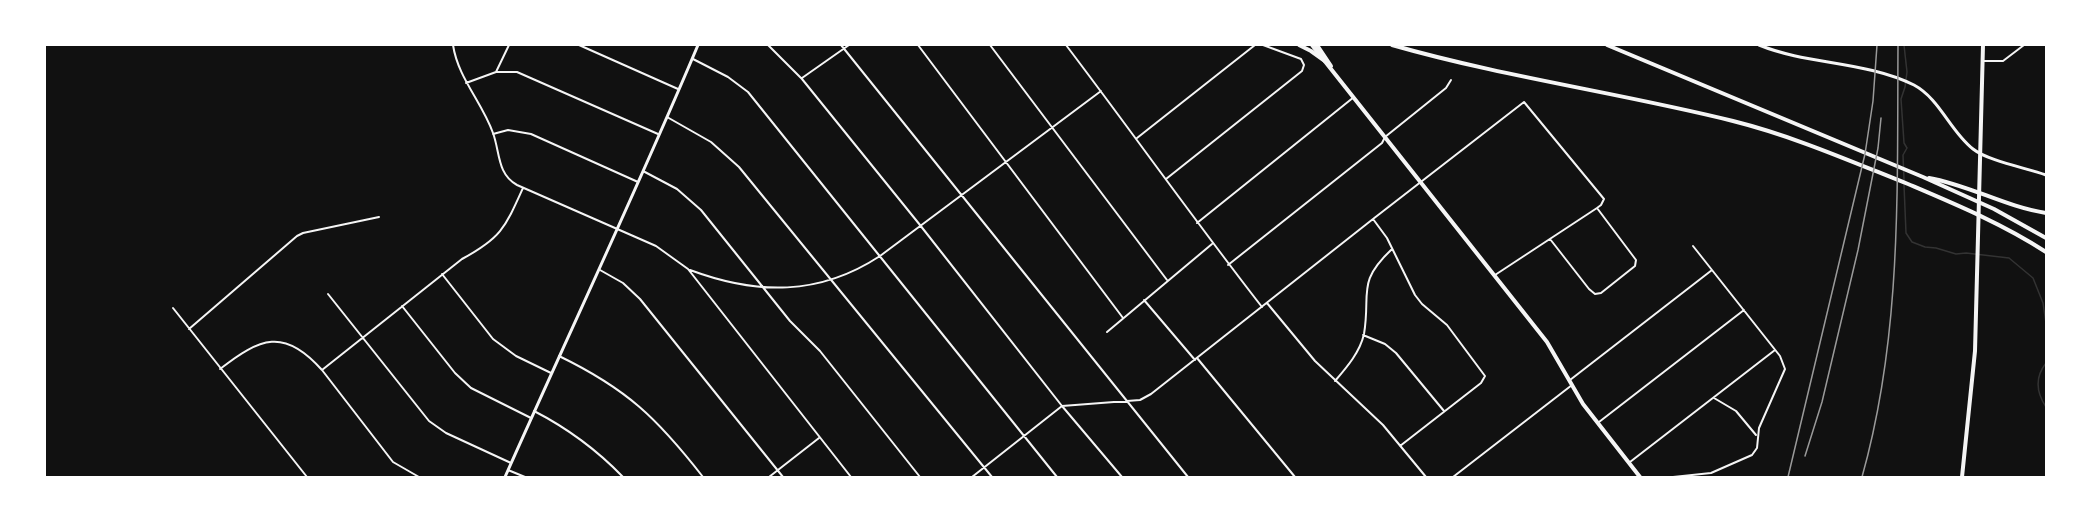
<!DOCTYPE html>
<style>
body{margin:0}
#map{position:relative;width:2091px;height:522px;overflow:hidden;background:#111;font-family:"Space Grotesk",sans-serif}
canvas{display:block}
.frame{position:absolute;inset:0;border:46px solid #fff;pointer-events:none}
</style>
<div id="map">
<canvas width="2091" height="522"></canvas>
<div class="frame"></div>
</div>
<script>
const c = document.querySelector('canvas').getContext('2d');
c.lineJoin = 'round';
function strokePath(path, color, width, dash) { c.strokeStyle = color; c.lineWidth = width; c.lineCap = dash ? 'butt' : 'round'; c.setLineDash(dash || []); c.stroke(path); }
strokePath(new Path2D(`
 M 1904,180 L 1903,155 L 1907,148 L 1904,143 L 1901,99 L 1905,87 L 1907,72 L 1904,45
 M 1904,185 L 1906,233 L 1912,242 L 1925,247 L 1936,248 L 1956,254 L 1966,253 L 2009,258 L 2033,278 L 2043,303 L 2046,323
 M 2046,363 C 2035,377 2036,392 2046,407`), '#333', 1.5);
strokePath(new Path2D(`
 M 453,45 C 458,78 482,102 493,133 C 500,152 497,174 517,185 L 656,246 L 688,269 L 851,477
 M 579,45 L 678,89
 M 768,45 L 802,79 L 920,225 L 1062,406 L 1122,477
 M 841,45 L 1188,477
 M 918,45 L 1123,318
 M 990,45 L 1167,280
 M 1066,45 C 1132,132 1195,221 1262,307
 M 693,59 L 728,77 L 748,92 L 1057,477
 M 1984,61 L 2003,61 L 2024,45
 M 496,72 L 509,45
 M 802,78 L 849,45
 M 466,83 L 496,72 L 517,72 L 658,134
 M 667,117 L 711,142 L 739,167 L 992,477
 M 493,134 L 508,130 L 531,134 L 638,182
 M 1137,138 L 1255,45
 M 643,171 L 677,189 L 701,210 L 790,321 L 820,351 L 920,477
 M 1166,179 L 1302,71 L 1304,65 L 1301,59 L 1263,45
 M 1373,219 L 1387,238 L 1415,295 L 1422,304 L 1447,325 L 1485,376 L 1481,383 L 1400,446
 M 1197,223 L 1354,97
 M 1550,239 L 1589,289 L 1595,294 L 1601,293 L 1635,266 L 1636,260 L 1597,208
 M 1228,265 L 1382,143 L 1385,137 L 1446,88 L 1451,80
 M 600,270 L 623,283 L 640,299 L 783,477
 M 690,270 C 757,295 819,296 880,256 L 1101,91
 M 442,274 L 493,339 L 516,356 L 551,373
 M 328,294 L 429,421 L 446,433 L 511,463
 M 1144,300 L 1195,360
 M 1267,303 L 1315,361 L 1383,425 L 1426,477
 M 402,306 L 455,373 L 471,388 L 531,418
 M 173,308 L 307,477
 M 189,329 L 297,236 L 303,233 L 379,217
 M 1107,332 L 1212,244
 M 1363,335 L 1385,344 L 1396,353 L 1444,411
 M 559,356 C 627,389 657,418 703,477
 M 1197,358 L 1295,477
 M 220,369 C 260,338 284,327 322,370 L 393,462 L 419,477
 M 322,370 L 462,259 C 501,238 505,228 523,188
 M 1570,380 L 1712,270
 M 1335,381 C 1347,367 1360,352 1364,334 C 1371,292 1356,283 1392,249
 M 1714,398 L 1736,411 L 1756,435
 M 534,411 C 569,429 596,449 623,477
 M 1599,422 L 1744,310
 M 1630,462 L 1775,350
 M 508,470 L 525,477
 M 769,477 L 819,438
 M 972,477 L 1062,406 L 1140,400 L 1151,394 L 1373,219 L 1524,102 L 1604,199 L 1601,205 L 1597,208 L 1495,275
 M 1453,477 L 1572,385
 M 1673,477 L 1711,473 L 1752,455 L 1757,448 L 1759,428 L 1785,369 L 1780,356 L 1693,246`), '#f5f5f5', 2);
strokePath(new Path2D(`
 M 1759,45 C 1808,65 1866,61 1914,85 C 1940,99 1950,131 1973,149 C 1988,161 2027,168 2046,175`), '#f5f5f5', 3);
strokePath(new Path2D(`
 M 505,477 C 569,333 637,190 698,45`), '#f5f5f5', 3);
strokePath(new Path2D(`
 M 1312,45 L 1547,342 L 1583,404 L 1640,477
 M 1317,45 L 1331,66
 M 1962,477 L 1975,351 L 1983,45`), '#f5f5f5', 4);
strokePath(new Path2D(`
 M 1299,45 L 1311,51 L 1325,61
 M 1392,45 C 1504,77 1620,93 1733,121 C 1793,136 1850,161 1908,184 C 1955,204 2003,224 2046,252
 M 1607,45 L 1923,177 L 1994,209 L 2046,238
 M 1929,178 C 1969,185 2006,207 2046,213`), '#f5f5f5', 4);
strokePath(new Path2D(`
 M 1805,456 L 1822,402 L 1858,250 L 1878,148 L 1881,118
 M 1788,477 L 1865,154 L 1873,101 L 1877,45
 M 1862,477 C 1902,335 1897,191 1898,45`), '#9a9a9a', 1.5);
</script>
